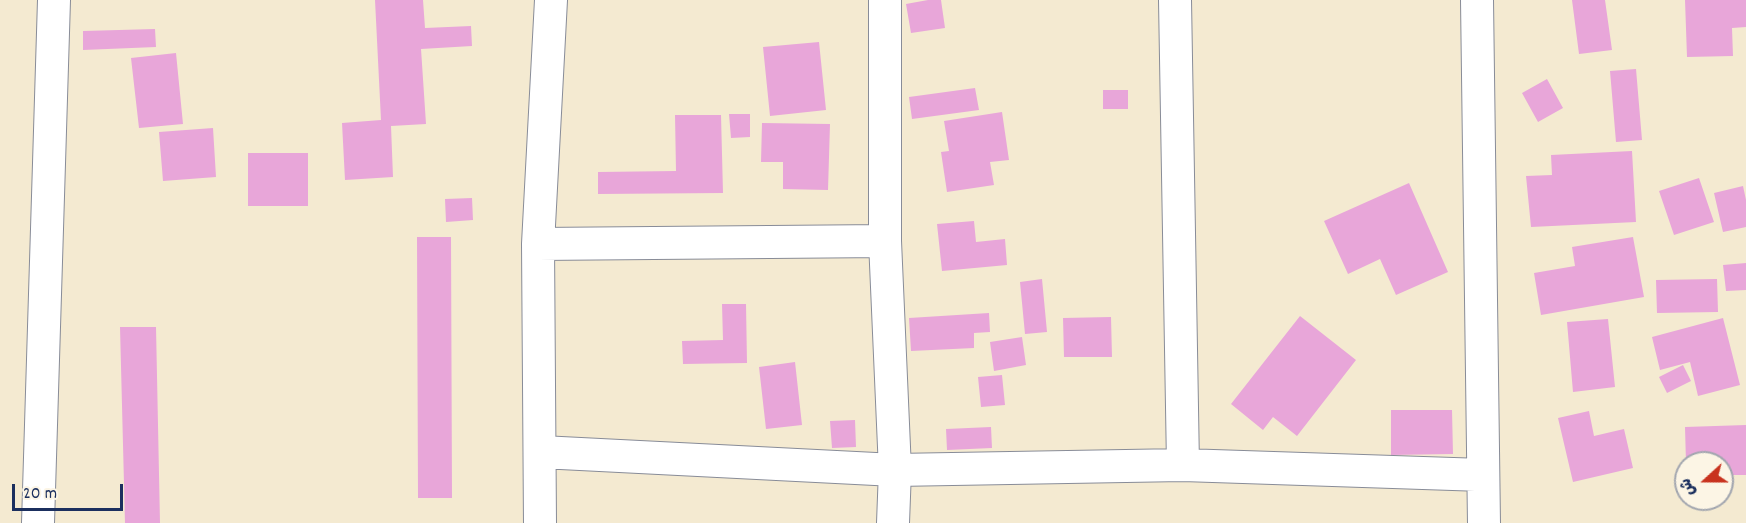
<!DOCTYPE html>
<meta charset="utf-8">
<style>
body{margin:0}
#map{position:relative;width:1746px;height:523px;overflow:hidden;background:#f4ead1;font-family:Dekko,"Playpen Sans Arabic",sans-serif}
canvas{display:block}
.north{position:absolute;left:1674px;top:451px;width:60px;height:60px;box-sizing:border-box;background:#fcf5e5;border:2px solid #a2a6af;border-radius:50%;rotate:249deg;font-size:16px;font-weight:700;line-height:24px;text-align:center;color:#1b2f5e}
.north::after{content:'';display:block;margin:auto;width:21px;height:27px;background:#c8321e;clip-path:polygon(50% 0,100% 100%,50% 72%,0 100%)}
.scale{position:absolute;left:12px;top:484px;width:111px;height:27px;box-sizing:border-box;border:3px solid #1b2f5e;border-top:0;padding-left:8px;font-size:18px;line-height:21px;white-space:nowrap;color:#1b2f5e;-webkit-text-stroke:4px #fcf5e5;paint-order:stroke}
</style>
<div id="map">
<canvas width="1746" height="523"></canvas>
<div class="north">ش</div>
<div class="scale">20 m</div>
</div>
<script>
const c = document.querySelector('canvas').getContext('2d');
c.lineJoin = 'round';
function fill(path, color) { c.fillStyle = color; c.fill(path, 'evenodd'); }
function strokePath(path, color, width, dash) { c.strokeStyle = color; c.lineWidth = width; c.lineCap = dash ? 'butt' : 'round'; c.setLineDash(dash || []); c.stroke(path); }
fill(new Path2D(`
 M 375,0 L 423,0 L 425,28 L 471,26 L 472,46 L 421,49 L 426,124 L 391,126 L 393,177 L 345,180 L 342,123 L 381,120 Z
 M 928,0 L 941,0 L 945,28 L 911,33 L 906,4 Z
 M 1572,0 L 1605,0 L 1612,50 L 1579,54 Z
 M 1685,0 L 1746,0 L 1746,27 L 1732,28 L 1733,56 L 1687,57 Z
 M 155,29 L 156,47 L 83,50 L 83,31 Z
 M 819,42 L 826,110 L 770,116 L 763,47 Z
 M 176,53 L 183,124 L 139,128 L 131,58 Z
 M 1636,69 L 1642,140 L 1616,142 L 1610,71 Z
 M 1547,79 L 1563,108 L 1538,122 L 1522,93 Z
 M 975,88 L 979,110 L 912,119 L 909,97 Z
 M 1103,90 L 1128,90 L 1128,109 L 1103,109 Z
 M 1002,112 L 1009,160 L 990,162 L 994,185 L 947,192 L 941,152 L 949,151 L 944,121 Z
 M 729,114 L 750,114 L 750,137 L 731,138 Z
 M 675,115 L 721,115 L 723,193 L 598,194 L 598,172 L 676,171 Z
 M 762,123 L 830,124 L 828,190 L 783,189 L 783,162 L 761,162 Z
 M 213,128 L 216,177 L 163,181 L 159,132 Z
 M 1632,151 L 1636,222 L 1531,227 L 1526,176 L 1552,175 L 1551,155 Z
 M 248,153 L 308,153 L 308,206 L 248,206 Z
 M 1699,178 L 1714,222 L 1674,235 L 1659,191 Z
 M 1409,183 L 1448,272 L 1396,295 L 1380,259 L 1348,274 L 1324,221 Z
 M 1743,186 L 1746,200 L 1746,227 L 1723,232 L 1714,193 Z
 M 472,198 L 473,220 L 446,222 L 445,199 Z
 M 974,221 L 976,242 L 1005,239 L 1007,265 L 942,271 L 937,224 Z
 M 417,237 L 451,237 L 452,498 L 418,498 Z
 M 1633,237 L 1644,297 L 1541,315 L 1534,273 L 1575,266 L 1572,247 Z
 M 1746,263 L 1746,290 L 1726,291 L 1723,265 Z
 M 1042,279 L 1047,332 L 1025,334 L 1020,282 Z
 M 1717,279 L 1718,312 L 1657,313 L 1656,280 Z
 M 722,304 L 746,304 L 747,363 L 683,364 L 682,341 L 723,340 Z
 M 989,313 L 990,332 L 974,333 L 974,348 L 911,351 L 909,318 Z
 M 1300,316 L 1356,360 L 1297,436 L 1273,417 L 1263,430 L 1231,404 Z
 M 1111,317 L 1112,357 L 1064,357 L 1063,318 Z
 M 1723,318 L 1740,385 L 1698,396 L 1690,362 L 1660,370 L 1652,337 Z
 M 1608,319 L 1615,387 L 1573,392 L 1567,322 Z
 M 120,327 L 156,327 L 160,523 L 125,523 Z
 M 1022,337 L 1026,365 L 994,371 L 990,342 Z
 M 795,362 L 802,425 L 766,429 L 759,367 Z
 M 1683,365 L 1691,381 L 1667,393 L 1659,377 Z
 M 1002,375 L 1005,405 L 981,407 L 978,377 Z
 M 1391,410 L 1452,410 L 1453,454 L 1391,455 Z
 M 1589,411 L 1594,436 L 1624,429 L 1633,468 L 1573,482 L 1558,418 Z
 M 855,420 L 856,447 L 832,448 L 830,421 Z
 M 1746,425 L 1746,475 L 1722,475 L 1722,463 L 1686,463 L 1685,427 Z
 M 991,427 L 992,448 L 947,450 L 946,429 Z`), '#e8a6d9');
const street = new Path2D(`
 M 885,0 L 885,241 L 895,470 L 893,523
 M 1175,0 L 1183,465
 M 1477,0 L 1484,523
 M 538,244 L 885,241
 M 541,452 L 895,470 L 1183,465 L 1483,475
 M 38,523 L 54,0
 M 540,523 L 538,244 L 551,0`);
strokePath(street, '#888c98', 34);
strokePath(street, '#fff', 32);
</script>
